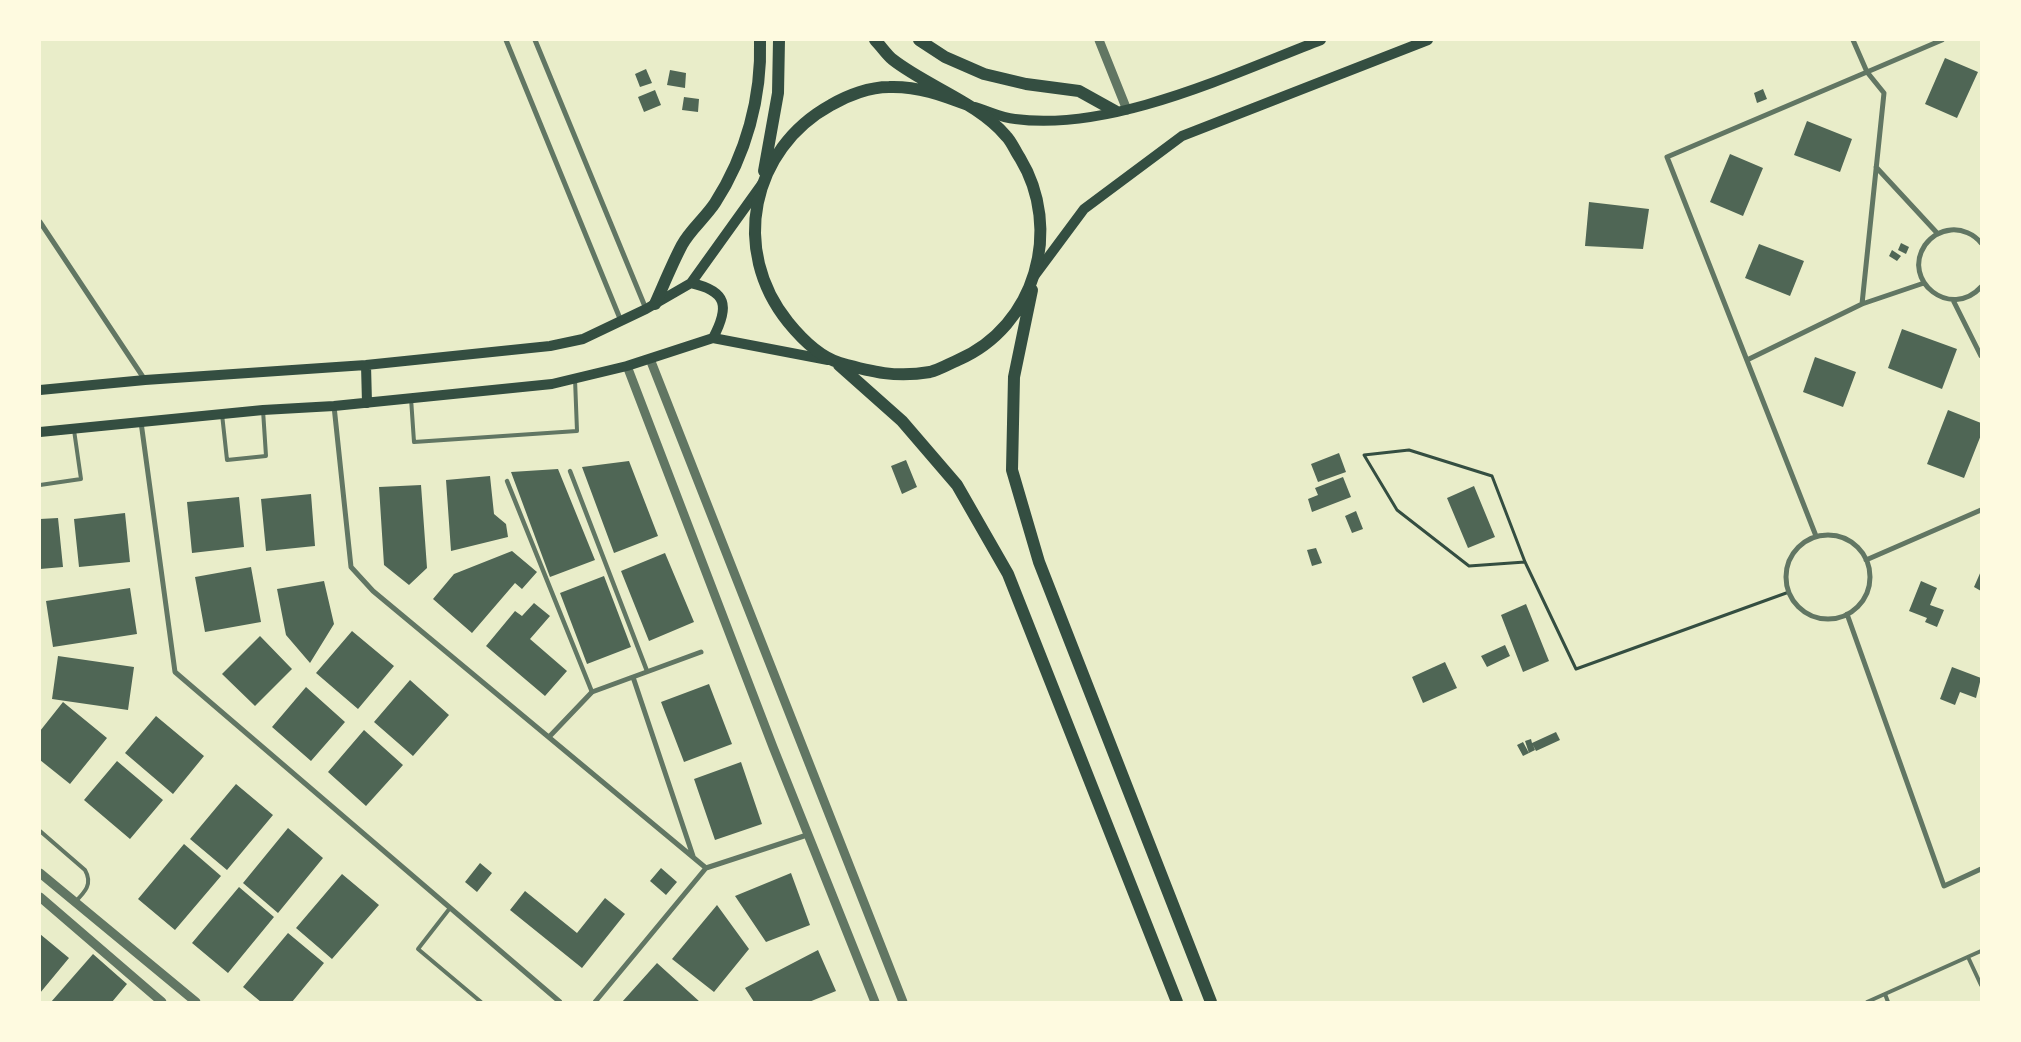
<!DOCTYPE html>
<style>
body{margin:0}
#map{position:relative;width:2021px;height:1042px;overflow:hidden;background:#e9edc9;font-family:Inter,sans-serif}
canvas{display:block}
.frame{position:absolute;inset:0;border:41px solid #fefae0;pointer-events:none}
</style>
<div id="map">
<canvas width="2021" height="1042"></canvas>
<div class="frame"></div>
</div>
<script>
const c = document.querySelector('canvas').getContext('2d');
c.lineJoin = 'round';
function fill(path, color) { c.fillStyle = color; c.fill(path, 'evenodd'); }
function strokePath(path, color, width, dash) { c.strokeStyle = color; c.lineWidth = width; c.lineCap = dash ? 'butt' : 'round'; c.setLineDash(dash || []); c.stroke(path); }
fill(new Path2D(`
 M 1945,58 L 1978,72 L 1957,118 L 1925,104 Z
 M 646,69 L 652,83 L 640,87 L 635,74 Z
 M 670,70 L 686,73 L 685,88 L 667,85 Z
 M 1763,89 L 1767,99 L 1757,103 L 1754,93 Z
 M 655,90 L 661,105 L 644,112 L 638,97 Z
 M 684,97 L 699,99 L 698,112 L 682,110 Z
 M 1807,121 L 1852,139 L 1840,172 L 1794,155 Z
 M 1730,154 L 1763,168 L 1743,216 L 1710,202 Z
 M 1589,202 L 1649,209 L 1643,249 L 1585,246 Z
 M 1901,243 L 1909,247 L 1906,254 L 1898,250 Z
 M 1759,244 L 1804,261 L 1790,296 L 1745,278 Z
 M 1892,250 L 1901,256 L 1897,261 L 1889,256 Z
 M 1902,329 L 1957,349 L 1942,389 L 1888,368 Z
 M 1815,357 L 1856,372 L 1843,407 L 1803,392 Z
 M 1948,410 L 1981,423 L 1981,435 L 1964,478 L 1927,464 Z
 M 1339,453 L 1346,472 L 1318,482 L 1311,464 Z
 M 906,460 L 917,487 L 902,494 L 891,466 Z
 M 629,461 L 658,536 L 614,553 L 582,467 Z
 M 558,469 L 595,560 L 550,577 L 511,472 Z
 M 490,476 L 494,514 L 506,524 L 508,537 L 451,551 L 446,480 Z
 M 1343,477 L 1351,497 L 1312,512 L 1308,499 L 1318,495 L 1315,488 Z
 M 421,485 L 427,568 L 409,585 L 384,565 L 379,487 Z
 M 1474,486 L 1495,537 L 1468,548 L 1447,498 Z
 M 311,494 L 315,546 L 266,551 L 261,499 Z
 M 239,497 L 244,547 L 192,553 L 187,502 Z
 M 1356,511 L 1363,529 L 1352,533 L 1345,516 Z
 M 125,513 L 130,562 L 79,567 L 74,519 Z
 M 58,518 L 63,567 L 40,569 L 40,519 Z
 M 1316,548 L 1322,563 L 1312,566 L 1307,550 Z
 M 512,551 L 537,572 L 522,589 L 515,583 L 472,633 L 433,599 L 454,574 Z
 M 665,553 L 694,622 L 649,641 L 621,571 Z
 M 251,567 L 261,622 L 205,632 L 195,577 Z
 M 1981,571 L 1981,591 L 1974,587 Z
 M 604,576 L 631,647 L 587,664 L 560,593 Z
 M 324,581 L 334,624 L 310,663 L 286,635 L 277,589 Z
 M 1921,581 L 1937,588 L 1930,605 L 1944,610 L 1937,627 L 1925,622 L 1927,618 L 1909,611 Z
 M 130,588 L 137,634 L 53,647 L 46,601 Z
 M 534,603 L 550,616 L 530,639 L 567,671 L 545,696 L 486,646 L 515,611 L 522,616 Z
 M 1526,604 L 1549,661 L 1523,672 L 1501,615 Z
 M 352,631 L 394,666 L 358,709 L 316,673 Z
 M 260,636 L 292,669 L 255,706 L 222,674 Z
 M 1505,645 L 1510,656 L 1487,667 L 1481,656 Z
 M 58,656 L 134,667 L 128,710 L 52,699 Z
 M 1445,662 L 1457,688 L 1423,703 L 1412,677 Z
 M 1952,667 L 1981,678 L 1976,698 L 1960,692 L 1955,705 L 1940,699 Z
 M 410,680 L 449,715 L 413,756 L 374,722 Z
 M 709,684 L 732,744 L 684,762 L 661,702 Z
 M 306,687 L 345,722 L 311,761 L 272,727 Z
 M 63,702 L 107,738 L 70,784 L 40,760 L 40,731 Z
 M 156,716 L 204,756 L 173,794 L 125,753 Z
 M 364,730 L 403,765 L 366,806 L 328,772 Z
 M 1556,732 L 1560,740 L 1536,751 L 1533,745 L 1535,750 L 1529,753 L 1525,741 L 1531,739 L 1532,743 Z
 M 1523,742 L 1529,753 L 1523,756 L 1517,745 Z
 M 117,761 L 163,800 L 130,839 L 84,800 Z
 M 741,762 L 762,824 L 715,840 L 694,779 Z
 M 236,784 L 273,815 L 227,870 L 190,839 Z
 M 288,828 L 323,858 L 278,913 L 243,883 Z
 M 184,844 L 221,876 L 175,930 L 138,899 Z
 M 480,863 L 492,873 L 477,892 L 465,882 Z
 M 661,868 L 677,882 L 666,895 L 650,881 Z
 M 791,873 L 810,925 L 766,942 L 735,896 Z
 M 342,874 L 379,905 L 332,959 L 296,928 Z
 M 239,887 L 274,917 L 228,973 L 192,943 Z
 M 525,891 L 577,933 L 605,898 L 625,914 L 582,968 L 510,910 Z
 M 717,905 L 749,949 L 714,992 L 672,959 Z
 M 288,933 L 324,963 L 292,1002 L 261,1002 L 243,987 Z
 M 40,934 L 69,958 L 40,993 Z
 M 818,950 L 836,991 L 809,1002 L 754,1002 L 745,988 Z
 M 93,954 L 127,984 L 112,1002 L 51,1002 Z
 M 657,963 L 700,1002 L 622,1002 Z`), '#4f6655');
strokePath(new Path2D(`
 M 1525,562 L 1469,566 L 1397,510 L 1364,455 L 1409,450 L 1492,476 L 1525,562 L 1576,669 L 1789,592`), '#344e41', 3);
strokePath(new Path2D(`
 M 411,398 L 414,442 L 577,431 L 575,379
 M 222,414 L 227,460 L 266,456 L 263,410
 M 40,485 L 81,479 L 74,430
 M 40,831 L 85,870 C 93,884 85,892 75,902
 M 450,908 L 418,949 L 481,1002
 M 1968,957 L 1981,985
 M 1885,994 L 1888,1002
 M 1867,1002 L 1981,951`), '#617663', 4);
strokePath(new Path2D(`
 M 570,471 L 647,671
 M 507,481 L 592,692`), '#617663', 4.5);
strokePath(new Path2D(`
 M 506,40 L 621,321
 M 535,40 L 646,309
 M 1876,167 L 1938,234
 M 40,222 L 145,380
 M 1981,243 C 1974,234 1962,229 1951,230 C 1940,231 1931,237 1925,245 C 1901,281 1951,320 1981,287
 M 1953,300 L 1981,356
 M 1862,304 L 1884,93 L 1867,72 L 1942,40
 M 1747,360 L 1862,304 L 1924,283
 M 334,406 L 351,567 L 373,591 L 706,868
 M 141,422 L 175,672 L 560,1002
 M1786 577a42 42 0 1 1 84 0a42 42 0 1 1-84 0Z
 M 1816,536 L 1667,157 L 1867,72 L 1853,40
 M 1866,560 L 1981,510
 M 1847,614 L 1944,886 L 1981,869
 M 633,677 L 693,856
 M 549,737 L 592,692 L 701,652
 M 595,1002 L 706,868 L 807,835`), '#617663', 5);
strokePath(new Path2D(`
 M 1099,40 L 1127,110
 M 650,359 L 903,1002
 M 627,366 L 773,747 L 875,1002
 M 40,873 L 196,1002
 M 40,897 L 162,1002`), '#617663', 9);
strokePath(new Path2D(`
 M 975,107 C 988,111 1002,118 1015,119 C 1112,132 1232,74 1321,40
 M 1035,275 L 1084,209 L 1182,136 L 1428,40
 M 691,283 C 727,291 730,306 713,338
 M 366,365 L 367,403
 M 40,390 L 145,380 L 366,365 L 550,346 L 583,339 L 646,309 L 691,283 L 762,184
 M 40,432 L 263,410 L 334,406 L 552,384 L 627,366 L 713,338 L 828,360`), '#344e41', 10);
strokePath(new Path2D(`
 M 875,40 C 881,46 886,54 892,59 C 926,86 977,102 1006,136 C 1012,142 1015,151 1020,158 C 1063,229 1036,326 958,360 C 949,364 939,370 930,372 C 896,378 872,372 840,363 C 820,357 801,338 788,322 C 730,250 751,149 831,105 C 848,95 870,87 889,87 C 918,86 942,95 968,105
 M 919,40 L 945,57 L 984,74 L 1026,84 L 1079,91 L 1115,111
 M 764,171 L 778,93 L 779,40
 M 1032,290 L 1014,377 L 1012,470 L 1039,562 L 1211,1002
 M 655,304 C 664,284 672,264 682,245 C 690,230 705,218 715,203 C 746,155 762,97 760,40
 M 839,365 L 902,421 L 957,485 L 1008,574 L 1177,1002`), '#344e41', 12);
</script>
